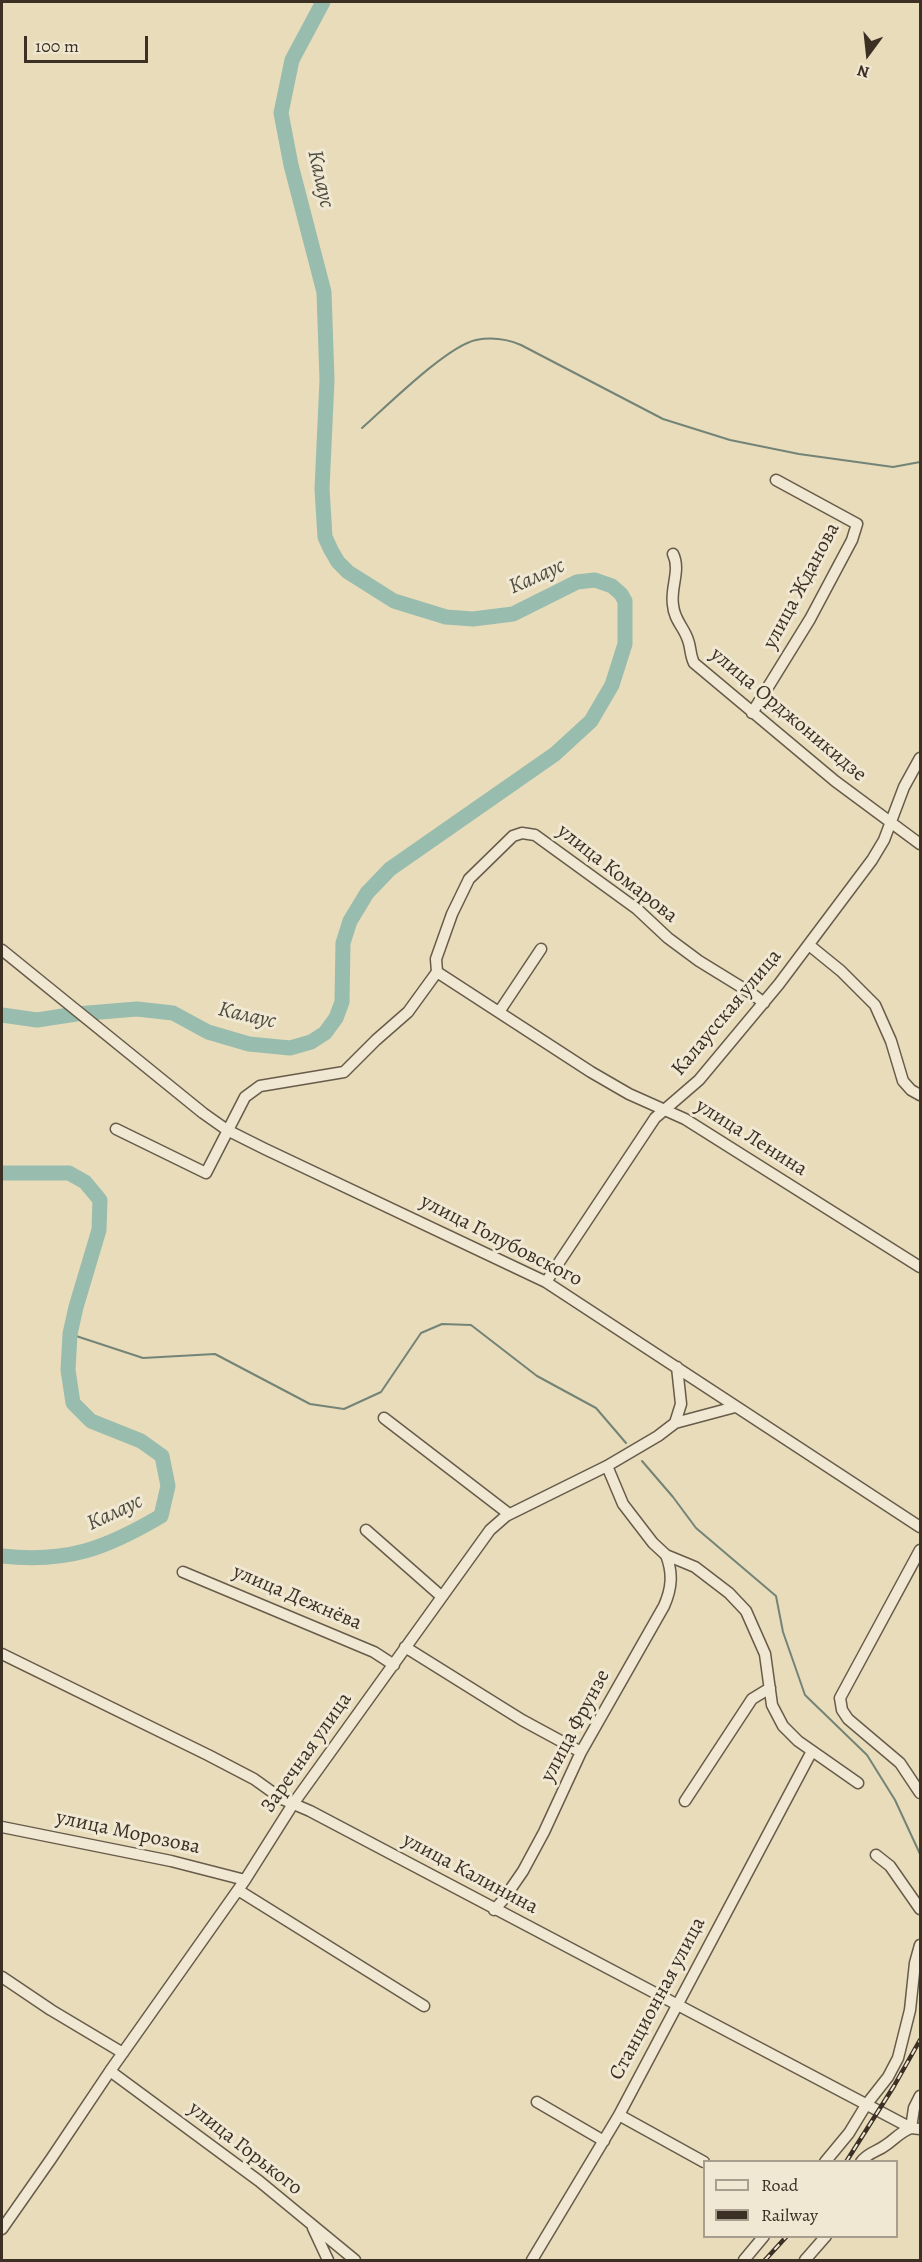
<!DOCTYPE html>
<meta charset="utf-8">
<style>
body{margin:0}
#map{position:relative;width:922px;height:2262px;overflow:hidden;background:#e8dcbb;font-family:Alegreya,serif}
canvas{display:block}
.frame{position:absolute;inset:0;border:3px solid #3c3025;pointer-events:none}
.legend{position:absolute;left:703px;top:2160px;width:195px;height:78px;box-sizing:border-box;background:#f0e8d3;border:2px solid #a89e8d;margin:0;padding:8px 10px;list-style:none;font-size:18px;color:#3c3025}
.legend li{display:flex;align-items:center;gap:12px;height:30px}
.legend b{width:30px;border:2px solid #a89e8d}
.north{position:absolute;left:838px;top:24px;width:60px;height:60px;-webkit-text-stroke:4px #f0e8d3;paint-order:stroke;rotate:195deg;font-size:16px;font-weight:700;line-height:24px;text-align:center;color:#3c3025}
.north::after{content:'';display:block;margin:auto;width:21px;height:27px;background:#3c3025;clip-path:polygon(50% 0,100% 100%,50% 72%,0 100%)}
.scale{position:absolute;left:24px;top:36px;width:124px;height:27px;box-sizing:border-box;border:3px solid #3c3025;border-top:0;padding-left:8px;font-size:18px;line-height:21px;white-space:nowrap;color:#3c3025;-webkit-text-stroke:4px #f0e8d3;paint-order:stroke}
</style>
<div id="map">
<canvas width="922" height="2262"></canvas>
<div class="frame"></div>
<ul class="legend">
<li><b style="height:8px;background:#f0e8d3"></b>Road</li>
<li><b style="height:8px;background:#3c3025"></b>Railway</li>
</ul>
<div class="north">N</div>
<div class="scale">100 m</div>
</div>
<script>
const c = document.querySelector('canvas').getContext('2d');
c.lineJoin = 'round';
function strokePath(path, color, width, dash) { c.strokeStyle = color; c.lineWidth = width; c.lineCap = dash ? 'butt' : 'round'; c.setLineDash(dash || []); c.stroke(path); }
function drawText(font, color, halo, rows, align = 'center') {
  c.font = font + ' Alegreya,serif'; c.lineWidth = 6; c.setLineDash([]); c.textBaseline = 'middle'; c.strokeStyle = halo; c.fillStyle = color; for (const [text, x, y, turn = 0] of rows) {
    c.save(); c.translate(x, y); c.rotate((+turn || 0) * Math.PI / 180); c.textAlign = isNaN(turn) ? turn : align; if (halo) c.strokeText(text, 0, 0); c.fillText(text, 0, 0); c.restore();
  }
}
strokePath(new Path2D(`
 M 362,428 C 386,407 447,346 476,340 C 491,337 507,339 521,345 L 663,419 L 730,440 L 799,454 L 893,467 L 920,462
 M 70,1334 L 143,1358 L 215,1354 L 310,1404 L 344,1409 L 381,1392 L 421,1333 L 442,1324 L 471,1325 L 537,1376 L 596,1408 L 626,1443
 M 642,1461 L 673,1497 L 696,1528 L 776,1596 L 783,1632 L 805,1695 L 867,1755 L 895,1800 L 920,1854`), '#738477', 2);
strokePath(new Path2D(`
 M 2,1015 L 37,1020 L 76,1014 L 137,1009 L 173,1013 L 208,1032 L 249,1044 L 290,1048 L 311,1042 L 325,1033 L 336,1018 L 342,1002 L 343,943 L 350,921 L 367,893 L 390,869 L 555,754 L 591,721 L 612,685 L 625,644 L 625,601 L 621,594 L 612,586 L 595,580 L 577,582 L 513,614 L 473,619 L 446,617 L 394,601 L 348,572 L 338,562 L 331,550 L 325,537 L 322,489 L 327,380 L 324,292 L 291,165 L 281,113 L 292,60 L 323,2
 M 2,1173 L 69,1173 L 85,1182 L 100,1200 L 99,1230 L 76,1307 L 70,1334 L 68,1370 L 73,1403 L 91,1421 L 141,1441 L 162,1456 L 168,1486 L 161,1516 C 105,1549 67,1563 2,1556`), '#98bcad', 15);
const minor = new Path2D(`
 M 673,554 C 681,570 670,588 673,605 C 674,620 684,627 688,640 C 691,648 690,655 694,663 L 835,781 L 920,844
 M 752,713 L 810,619 L 852,540 L 857,524 L 776,480
 M 809,945 L 841,971 L 875,1005 L 891,1041 L 903,1081 L 911,1090 L 920,1095
 M 2,950 L 203,1113 L 227,1130 L 265,1149 L 546,1282 L 920,1527
 M 437,972 L 591,1072 L 629,1094 L 685,1119 L 920,1267
 M 499,1012 L 541,949
 M 116,1129 L 206,1173 L 245,1097 L 260,1086 L 344,1072 L 376,1040 L 408,1012 L 437,972 L 436,959 L 452,914 L 469,879 L 513,836 L 522,833 L 535,835 L 637,909 L 668,938 L 699,961 L 751,993 L 764,1003
 M 546,1282 L 655,1118 L 699,1080 L 779,984 L 872,860 L 884,840 L 904,787 L 920,758
 M 384,1418 L 509,1514
 M 675,1423 L 681,1404 L 677,1367
 M 607,1466 L 623,1504 L 653,1543 L 666,1555 L 695,1567 L 729,1593 L 746,1611 L 765,1654 L 772,1705 L 783,1726 L 798,1741 L 858,1783
 M 366,1530 L 441,1596
 M 920,1550 L 840,1698 L 842,1710 L 848,1719 L 900,1763 L 920,1793
 M 183,1572 L 374,1652 L 394,1665
 M 405,1647 L 522,1720 L 581,1752
 M 2,1654 L 208,1755 L 254,1779 L 282,1799 L 310,1811 L 911,2128 L 920,2129
 M 685,1801 L 752,1699 L 770,1688
 M 2,1827 L 171,1861 L 245,1880
 M 876,1855 L 890,1866 L 920,1909
 M 238,1890 L 424,2006
 M 494,1910 L 503,1900 L 523,1871 L 544,1832 L 581,1752 L 664,1606 C 672,1588 673,1573 666,1555
 M 2,1977 L 51,2010 L 123,2053
 M 110,2071 L 259,2181 L 355,2260
 M 537,2102 L 604,2141
 M 619,2115 L 704,2162
 M 825,2162 L 849,2133 L 866,2105 L 888,2077 L 898,2058 L 910,2010 L 915,1963 L 920,1945
 M 861,2162 C 868,2152 877,2152 886,2145 C 895,2139 900,2132 911,2128 L 914,2108 L 920,2096
 M 313,2228 L 328,2260
 M 2,2229 L 51,2159 L 110,2071 L 245,1880 L 293,1804 L 490,1530 L 506,1516 L 607,1466 L 658,1436 L 675,1423 L 735,1407
 M 532,2260 L 619,2115 L 812,1751
 M 744,2260 L 764,2236
 M 805,2260 L 826,2236`);
strokePath(minor, '#675b4a', 13);
strokePath(minor, '#f0e8d3', 10);
const rail = new Path2D(`
 M 846,2162 L 894,2086 L 920,2040
 M 765,2260 L 787,2236`);
strokePath(rail, '#3c3025', 4.5);
strokePath(rail, '#f0e8d3', 2, [7]);
drawText('21px', '#3c3025', '#f0e8d3', [
 ["улица Жданова",802,586,-62],
 ["улица Орджоникидзе",788,715,40],
 ["улица Комарова",617,874,38],
 ["Калаусская улица",727,1013,-50],
 ["улица Ленина",751,1138,32],
 ["улица Голубовского",501,1241,27],
 ["улица Дежнёва",297,1598,23],
 ["улица Фрунзе",576,1726,-62],
 ["Заречная улица",307,1753,-55],
 ["улица Морозова",128,1833,12],
 ["улица Калинина",470,1874,28],
 ["Станционная улица",658,1999,-62],
 ["улица Горького",245,2149,38]
]);
drawText('italic 22px', '#4e4c40', '#f0e8d3', [
 ["Калаус",320,179,77],
 ["Калаус",537,577,-24],
 ["Калаус",247,1016,13],
 ["Калаус",115,1513,-25]
]);
</script>
